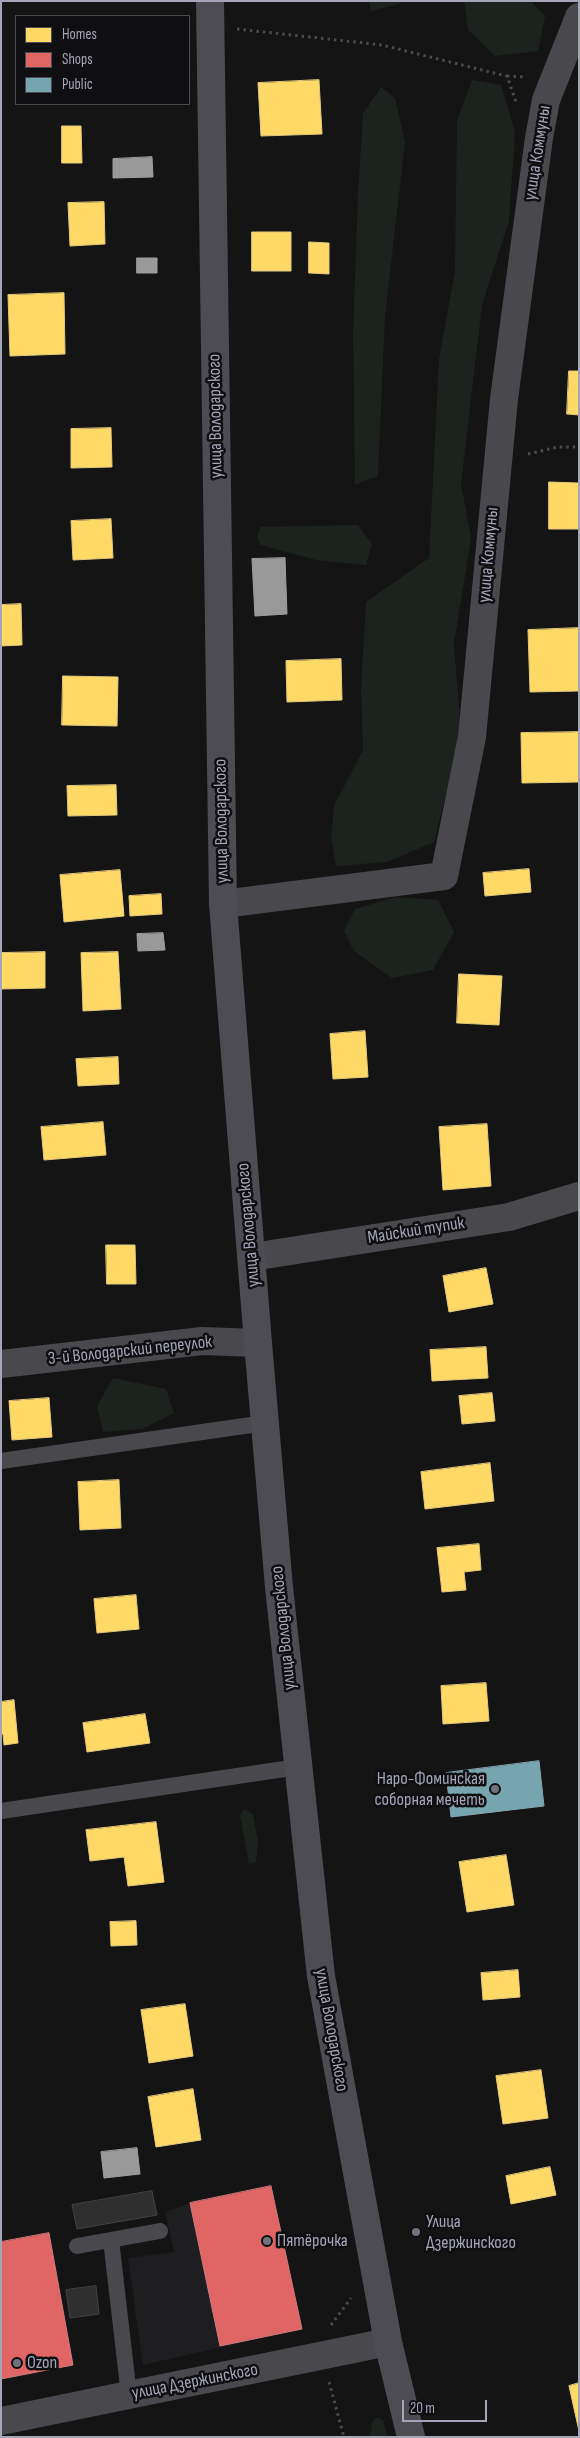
<!DOCTYPE html>
<meta charset="utf-8">
<style>
body{margin:0}
#map{position:relative;width:580px;height:2438px;overflow:hidden;background:#141414;font-family:"Sofia Sans Condensed",sans-serif}
canvas{display:block}
.frame{position:absolute;inset:0;border:2px solid #a4a5b7;pointer-events:none}
.legend{position:absolute;left:15px;top:15px;width:175px;height:90px;box-sizing:border-box;background:#0f0e10;border:1px solid #4b4a53;margin:0;padding:6px 9px;list-style:none;font-size:15px;color:#a4a5b7}
.legend li{display:flex;align-items:center;gap:10px;height:25px}
.legend b{width:25px;border:1px solid #4b4a53}
.scale{position:absolute;left:402px;top:2400px;width:85px;height:22px;box-sizing:border-box;border:2px solid #a4a5b7;border-top:0;padding-left:6px;font-size:15px;line-height:18px;white-space:nowrap;color:#a4a5b7;-webkit-text-stroke:4px #0f0e10;paint-order:stroke}
</style>
<div id="map">
<canvas width="580" height="2438"></canvas>
<div class="frame"></div>
<ul class="legend">
<li><b style="height:14px;background:#ffd966"></b>Homes</li>
<li><b style="height:14px;background:#e06666"></b>Shops</li>
<li><b style="height:14px;background:#76a5af"></b>Public</li>
</ul>
<div class="scale">20 m</div>
</div>
<script>
const c = document.querySelector('canvas').getContext('2d');
c.lineJoin = 'round';
function fill(path, color) { c.fillStyle = color; c.fill(path, 'evenodd'); }
function strokePath(path, color, width, dash) { c.strokeStyle = color; c.lineWidth = width; c.lineCap = dash ? 'butt' : 'round'; c.setLineDash(dash || []); c.stroke(path); }
function drawText(font, color, halo, rows, align = 'center') {
  c.font = font + ' "Sofia Sans Condensed",sans-serif'; c.lineWidth = 5; c.setLineDash([]); c.textBaseline = 'middle'; c.strokeStyle = halo; c.fillStyle = color; for (const [text, x, y, turn = 0] of rows) {
    c.save(); c.translate(x, y); c.rotate((+turn || 0) * Math.PI / 180); c.textAlign = isNaN(turn) ? turn : align; if (halo) c.strokeText(text, 0, 0); c.fillText(text, 0, 0); c.restore();
  }
}
fill(new Path2D(`
 M 271,2186 L 302,2329 L 143,2365 L 128,2258 L 174,2252 L 165,2212 L 190,2203 Z`), '#1e1e20');
fill(new Path2D(`
 M 369,1 L 401,1 L 400,4 L 371,11 Z
 M 464,1 L 531,1 L 545,16 L 538,51 L 495,56 L 468,29 Z
 M 472,80 L 501,85 L 515,132 L 509,221 L 482,305 L 461,484 L 471,538 L 454,644 L 461,734 L 434,842 L 387,862 L 336,866 L 331,837 L 334,806 L 363,750 L 361,688 L 366,602 L 429,558 L 439,359 L 455,271 L 457,120 Z
 M 381,87 L 395,98 L 405,142 L 385,316 L 378,476 L 355,485 L 353,333 L 358,193 L 363,114 Z
 M 358,525 L 372,544 L 366,565 L 316,560 L 261,545 L 257,537 L 261,527 Z
 M 396,897 L 438,900 L 454,932 L 433,970 L 392,978 L 354,951 L 344,931 L 355,909 Z
 M 113,1378 L 166,1389 L 174,1413 L 142,1429 L 103,1432 L 97,1406 Z
 M 244,1809 L 253,1814 L 258,1843 L 256,1862 L 249,1864 L 240,1816 Z
 M 377,2417 L 383,2420 L 387,2437 L 370,2437 L 372,2423 Z`), '#1c231e');
const homes = new Path2D(`
 M 319,80 L 322,134 L 261,136 L 258,83 Z
 M 62,126 L 81,126 L 82,163 L 62,163 Z
 M 104,202 L 105,244 L 70,246 L 68,203 Z
 M 252,232 L 291,232 L 291,271 L 252,271 Z
 M 309,242 L 329,243 L 329,274 L 309,273 Z
 M 64,293 L 65,354 L 10,356 L 8,295 Z
 M 569,371 L 579,371 L 579,415 L 567,414 Z
 M 111,428 L 112,467 L 71,468 L 71,429 Z
 M 549,482 L 579,483 L 579,529 L 549,529 Z
 M 111,519 L 113,558 L 73,560 L 71,521 Z
 M 21,604 L 22,645 L 1,646 L 1,605 Z
 M 579,628 L 579,691 L 530,692 L 528,630 Z
 M 341,659 L 342,700 L 287,702 L 286,661 Z
 M 63,676 L 118,677 L 117,726 L 62,725 Z
 M 579,732 L 579,782 L 522,783 L 521,733 Z
 M 116,785 L 117,815 L 68,816 L 67,786 Z
 M 529,869 L 531,892 L 485,896 L 483,873 Z
 M 120,870 L 124,916 L 64,922 L 60,875 Z
 M 161,894 L 162,914 L 130,916 L 129,896 Z
 M 45,952 L 45,988 L 1,989 L 1,953 Z
 M 118,952 L 121,1009 L 83,1011 L 81,953 Z
 M 459,974 L 502,976 L 499,1025 L 457,1023 Z
 M 365,1031 L 368,1077 L 333,1079 L 330,1034 Z
 M 118,1057 L 119,1084 L 78,1086 L 76,1059 Z
 M 103,1122 L 106,1155 L 44,1160 L 41,1127 Z
 M 487,1124 L 491,1186 L 443,1190 L 439,1127 Z
 M 106,1245 L 135,1245 L 136,1284 L 107,1284 Z
 M 486,1268 L 493,1304 L 449,1312 L 443,1276 Z
 M 486,1347 L 488,1378 L 432,1381 L 430,1350 Z
 M 492,1393 L 495,1421 L 462,1424 L 459,1396 Z
 M 49,1398 L 52,1437 L 12,1440 L 9,1401 Z
 M 490,1463 L 494,1501 L 425,1509 L 421,1472 Z
 M 119,1480 L 121,1528 L 80,1530 L 78,1482 Z
 M 479,1544 L 481,1570 L 464,1572 L 466,1590 L 442,1592 L 437,1548 Z
 M 136,1595 L 139,1629 L 97,1633 L 94,1599 Z
 M 486,1683 L 489,1721 L 443,1724 L 441,1686 Z
 M 14,1700 L 18,1743 L 4,1745 L 3,1734 L 1,1734 L 1,1702 Z
 M 145,1714 L 150,1743 L 87,1752 L 83,1723 Z
 M 156,1822 L 164,1882 L 128,1886 L 124,1857 L 90,1861 L 86,1830 Z
 M 506,1855 L 514,1905 L 467,1912 L 459,1862 Z
 M 136,1921 L 137,1945 L 111,1946 L 110,1922 Z
 M 518,1970 L 520,1997 L 483,2000 L 481,1973 Z
 M 185,2004 L 193,2056 L 149,2063 L 141,2010 Z
 M 541,2070 L 548,2118 L 503,2124 L 496,2076 Z
 M 193,2089 L 201,2140 L 156,2147 L 148,2097 Z
 M 550,2167 L 556,2195 L 511,2204 L 506,2176 Z
 M 579,2383 L 579,2431 L 569,2386 Z`);
fill(homes, '#ffd966');
strokePath(homes, '#e4c97e', 1);
const shops = new Path2D(`
 M 271,2186 L 302,2329 L 220,2346 L 190,2203 Z
 M 49,2233 L 73,2365 L 1,2379 L 1,2242 Z`);
fill(shops, '#e06666');
strokePath(shops, '#ce797e', 1);
const public = new Path2D(`
 M 539,1761 L 544,1806 L 451,1817 L 446,1773 Z`);
fill(public, '#76a5af');
strokePath(public, '#84a5b1', 1);
const industry = new Path2D(`
 M 152,157 L 153,177 L 113,178 L 113,159 Z
 M 137,258 L 157,258 L 157,273 L 137,273 Z
 M 285,558 L 287,614 L 255,616 L 252,559 Z
 M 163,933 L 165,950 L 138,951 L 137,934 Z
 M 137,2148 L 140,2174 L 104,2178 L 101,2152 Z`);
fill(industry, '#999');
strokePath(industry, '#9c9da2', 1);
const building = new Path2D(`
 M 152,2191 L 157,2215 L 77,2229 L 72,2205 Z
 M 96,2286 L 99,2314 L 70,2318 L 66,2290 Z`);
fill(building, '#2f2f30');
strokePath(building, '#434348', 1);
strokePath(new Path2D(`
 M 237,29 L 382,45 L 498,74 L 507,76 L 516,102
 M 507,76 L 526,77
 M 528,454 L 558,447 L 579,447
 M 331,2325 L 351,2298
 M 329,2382 L 344,2437`), '#4a4a4f', 3, [2.5, 4]);
strokePath(new Path2D(`
 M 1,1461 L 265,1423
 M 1,1811 L 298,1767
 M 111,2240 L 129,2395
 M 77,2246 L 160,2231`), '#49484d', 16);
strokePath(new Path2D(`
 M 223,904 L 444,876 L 472,737 L 504,399 L 539,138 L 546,100 L 579,17
 M 252,1257 L 509,1217 L 579,1196
 M 1,1364 L 202,1341 L 258,1343
 M 1,2421 L 388,2342`), '#49484d', 28);
strokePath(new Path2D(`
 M 210,1 L 223,904 L 258,1343 L 279,1587 L 321,1976 L 388,2342 L 411,2437`), '#4c4c52', 28);
for (const [x, y, r, color] of [
 [495,1789,5,"#72727e"],
 [416,2232,5,"#72727e"],
 [267,2241,5,"#72727e"],
 [17,2363,5,"#72727e"]
]) { const dot = new Path2D(); dot.arc(x, y, r, 0, 2 * Math.PI); c.fillStyle = color; c.fill(dot); strokePath(dot, '#0f0e10', 2); }
drawText('18px', '#a4a5b7', '#0f0e10', [
 ["улица Коммуны",538,153,-81],
 ["улица Володарского",216,416,-91],
 ["улица Коммуны",489,555,-85],
 ["улица Володарского",222,821,-91],
 ["улица Володарского",249,1225,-95],
 ["Майский тупик",416,1231,-9],
 ["3-й Володарский переулок",130,1351,-6],
 ["улица Володарского",284,1628,-96],
 ["улица Володарского",331,2030,80],
 ["улица Дзержинского",195,2382,-11]
]);
drawText('18px', '#a4a5b7', '#0f0e10', [
 ["Наро-Фоминская",485,1779,"right"],
 ["соборная мечеть",485,1800,"right"],
 ["Улица",426,2222],
 ["Дзержинского",426,2243],
 ["Пятёрочка",277,2241],
 ["Ozon",27,2363]
], 'left');
</script>
